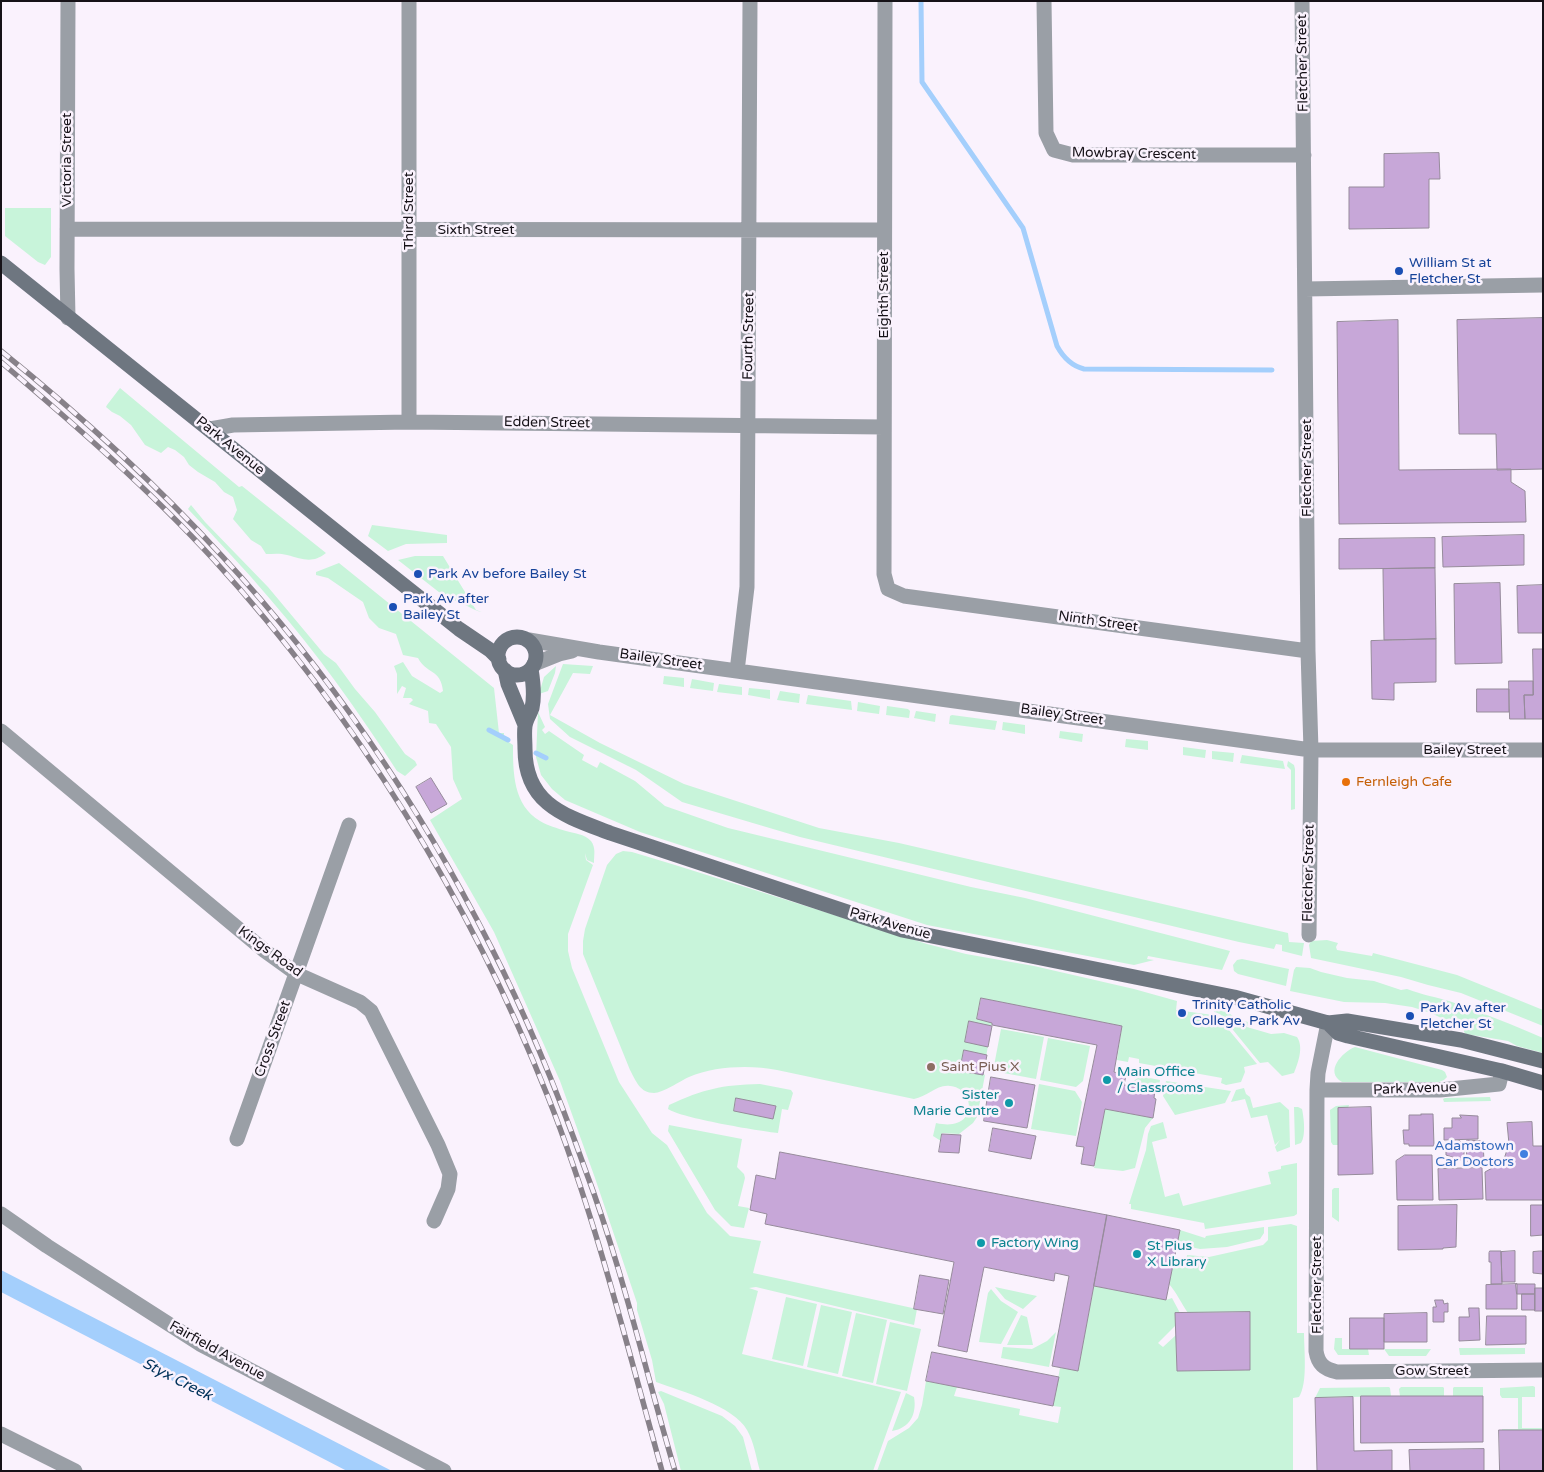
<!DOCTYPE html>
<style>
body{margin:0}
#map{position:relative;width:1544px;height:1472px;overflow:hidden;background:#faf2fd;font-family:"Varela Round",sans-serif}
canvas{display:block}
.frame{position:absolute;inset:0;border:2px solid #161218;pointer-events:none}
</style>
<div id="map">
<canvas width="1544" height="1472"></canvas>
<div class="frame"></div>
</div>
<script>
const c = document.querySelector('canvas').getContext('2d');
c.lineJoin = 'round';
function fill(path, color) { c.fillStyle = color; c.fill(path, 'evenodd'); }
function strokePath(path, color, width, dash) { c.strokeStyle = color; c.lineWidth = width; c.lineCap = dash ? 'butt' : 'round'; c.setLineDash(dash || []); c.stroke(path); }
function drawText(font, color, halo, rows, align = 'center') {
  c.font = font + ' "Varela Round",sans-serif'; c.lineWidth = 5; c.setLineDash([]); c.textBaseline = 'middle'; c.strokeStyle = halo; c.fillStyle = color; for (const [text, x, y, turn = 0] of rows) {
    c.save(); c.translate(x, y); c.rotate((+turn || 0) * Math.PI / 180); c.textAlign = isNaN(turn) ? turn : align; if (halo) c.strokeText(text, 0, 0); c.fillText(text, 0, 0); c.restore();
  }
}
fill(new Path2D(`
 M 5,208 L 51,208 L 51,257 L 45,265 L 38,262 L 5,236 Z
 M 120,388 L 239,487 L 242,486 L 326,553 C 312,564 303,559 287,555 C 280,553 273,554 266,554 L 261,546 L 251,540 L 233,519 L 237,510 L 233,497 L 224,492 L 215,482 L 198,472 L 189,465 L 184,457 L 175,450 L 168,447 L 161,453 L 145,445 L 131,425 L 120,416 L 112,412 L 106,407 L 107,405 Z
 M 191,505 L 205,522 L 268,587 L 324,654 L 336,663 L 355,689 L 375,712 L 405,754 L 415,761 L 417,765 L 405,776 L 397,771 C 358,711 317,653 270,599 C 244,568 216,539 188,509 Z
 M 372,525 L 447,535 L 447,543 L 406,544 L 388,551 L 368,536 Z
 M 415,556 L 443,556 L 476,610 L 482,612 C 470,610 462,600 449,600 L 398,560 Z
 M 339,563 L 494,688 L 499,733 L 504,733 L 504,739 L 513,745 C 513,772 513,805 540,821 C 548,826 557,828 566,831 C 573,833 585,834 591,841 C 596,848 594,854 594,863 L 587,860 L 585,853 L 579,852 L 585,853 L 586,860 L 593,865 L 568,934 L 568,951 L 572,968 L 619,1082 L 652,1133 L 667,1145 L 707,1213 L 730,1236 L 761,1241 L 753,1273 L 917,1309 L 914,1325 L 756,1287 L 749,1288 L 758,1291 L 742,1354 L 901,1392 L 873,1471 L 760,1471 C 756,1457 754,1442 747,1430 C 734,1406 681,1391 656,1382 L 652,1360 L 637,1310 L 637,1303 L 595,1178 L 560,1081 L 494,932 L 430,820 L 462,799 L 453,779 L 451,747 L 436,724 L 429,723 L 428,711 L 409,704 L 413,700 L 411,698 L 403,698 L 406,688 L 402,686 L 397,694 L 397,674 L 394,666 L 403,662 L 412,676 L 440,693 L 443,691 C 441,669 426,674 418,658 L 403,655 L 396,634 L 379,628 L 369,618 L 363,602 L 328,578 L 316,575 L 316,572 Z
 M 563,664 L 593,666 L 590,674 L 573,673 L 550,715 L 600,743 L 684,784 L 819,828 L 899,843 L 1288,933 L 1289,942 L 1304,943 L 1302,956 L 1282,951 L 1282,945 L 1276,944 L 1274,949 L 1239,942 L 800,837 L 682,802 L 636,770 L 570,737 L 550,719 L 548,704 Z
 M 556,666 L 555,673 L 548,691 L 539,694 L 544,677 Z
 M 664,676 L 684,678 L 684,687 L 663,684 Z
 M 692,679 L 714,683 L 713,691 L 690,688 Z
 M 719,684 L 742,687 L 742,695 L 717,692 Z
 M 749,688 L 770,690 L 770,699 L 748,695 Z
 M 780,691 L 800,694 L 799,703 L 777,700 Z
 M 808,695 L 851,701 L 852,710 L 806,704 Z
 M 858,702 L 880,706 L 879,714 L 857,711 Z
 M 887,706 L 908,709 L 910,711 L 909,718 L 886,715 Z
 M 916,711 L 936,714 L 935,722 L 914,718 Z
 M 538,712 L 545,727 L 542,730 L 545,734 L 549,731 L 584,755 L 582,760 L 597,768 L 600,762 L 635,781 L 665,806 L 728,828 L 971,887 L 1025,898 L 1230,951 L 1222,970 L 1148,956 L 1147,959 L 1154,960 L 1134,965 L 927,925 L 640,832 L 565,800 L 552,789 L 541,775 L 536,757 Z
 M 952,715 L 997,721 L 995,730 L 949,724 L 950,716 Z
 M 1003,722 L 1025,725 L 1025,734 L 1002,730 Z
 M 1060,731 L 1083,734 L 1082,742 L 1059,738 Z
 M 1126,739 L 1148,741 L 1148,750 L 1125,747 Z
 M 1183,747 L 1206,750 L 1205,758 L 1183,755 Z
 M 1212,751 L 1234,753 L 1233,762 L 1212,759 Z
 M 1242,755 L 1283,761 L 1285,769 L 1240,763 Z
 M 1288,761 L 1294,765 L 1295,769 L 1295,809 L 1291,810 L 1291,770 L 1287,766 Z
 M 623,851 L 632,852 L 675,865 L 927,944 L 966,954 L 1034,966 L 1134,989 L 1177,1001 L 1176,1010 L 1213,1015 L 1219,1018 L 1257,1064 L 1244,1067 L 1245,1072 L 1241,1082 L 1226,1085 L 1221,1083 L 1222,1078 L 1139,1063 L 1139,1059 L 1129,1057 L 1128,1062 L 1117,1060 L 1122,1026 L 981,998 L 977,1019 L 992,1023 L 983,1074 L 985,1075 L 977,1117 L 973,1123 L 959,1134 L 942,1133 L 941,1141 L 933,1136 L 936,1123 C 979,1133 976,1088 950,1086 C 937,1084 927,1097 914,1099 L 777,1070 C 750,1065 715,1066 689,1077 C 680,1081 663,1093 654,1093 C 640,1093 636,1081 630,1070 L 583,954 L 583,941 L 585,929 L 607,865 L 616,854 Z
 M 1327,940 L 1338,943 L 1336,947 L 1337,950 L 1372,956 L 1373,953 L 1457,975 L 1543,1010 L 1543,1026 L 1461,993 L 1428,985 L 1401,977 L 1311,958 L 1309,945 L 1311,941 Z
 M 1242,959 L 1289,969 L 1286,986 L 1238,974 L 1234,971 L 1233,965 L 1237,960 Z
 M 1296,967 L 1310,968 L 1321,972 L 1347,978 L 1374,981 L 1401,990 L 1407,989 C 1422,995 1437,997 1452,1002 C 1482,1013 1514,1025 1543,1038 L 1543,1053 L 1517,1046 L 1508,1041 L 1466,1034 L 1464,1032 L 1464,1029 L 1431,1013 L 1412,1007 L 1385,1003 L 1344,1002 L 1290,991 L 1294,970 Z
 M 1215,1009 L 1227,1012 L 1239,1020 L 1248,1022 L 1247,1027 L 1271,1034 L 1284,1033 L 1297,1037 C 1304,1047 1298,1063 1294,1073 L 1282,1076 L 1268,1062 L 1260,1063 L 1220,1014 L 1214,1012 Z
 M 1001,1029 L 1044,1037 L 1036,1079 L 993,1071 Z
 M 1048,1038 L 1090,1046 L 1083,1081 L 1076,1087 L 1040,1080 Z
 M 1355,1047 L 1442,1070 L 1445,1072 L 1447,1077 L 1444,1080 L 1439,1082 L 1342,1082 C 1324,1072 1342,1052 1355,1047 Z
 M 1139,1076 L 1160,1080 L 1158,1091 L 1129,1086 Z
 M 1166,1081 L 1231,1091 L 1225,1103 L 1175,1115 L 1163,1096 Z
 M 760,1084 L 791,1090 L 793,1093 L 788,1110 L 782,1109 L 778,1133 C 759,1131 681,1118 668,1109 L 669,1105 C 704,1089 721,1085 760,1084 Z
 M 1039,1084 L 1075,1091 L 1082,1102 L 1076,1136 L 1031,1129 Z
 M 1244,1088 L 1246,1094 L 1250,1097 L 1253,1108 L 1280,1102 L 1289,1110 L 1290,1147 L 1277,1152 L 1275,1147 L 1280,1140 L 1275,1145 L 1267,1115 L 1251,1118 L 1245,1099 L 1231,1102 L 1236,1090 Z
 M 1490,1097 L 1491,1101 L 1444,1102 L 1443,1099 L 1445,1098 Z
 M 1349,1105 L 1338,1145 L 1333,1145 L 1331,1142 L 1330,1110 L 1336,1106 Z
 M 1294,1107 L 1298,1107 L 1302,1109 C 1304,1118 1306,1136 1301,1143 L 1295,1145 Z
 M 1105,1109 L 1153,1118 L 1145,1128 L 1135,1168 L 1123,1171 L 1094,1168 Z
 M 1163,1122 L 1167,1138 L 1152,1142 L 1165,1197 L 1179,1193 L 1183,1206 L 1271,1184 L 1268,1172 L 1281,1169 L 1281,1166 L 1297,1163 L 1297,1214 L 1294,1216 L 1205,1229 L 1204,1223 L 1131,1209 L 1131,1204 L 1129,1204 L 1146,1150 L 1148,1134 L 1151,1126 Z
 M 669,1125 L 742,1139 L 737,1167 L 744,1174 L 745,1178 L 738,1206 L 749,1208 L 744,1228 L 731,1226 L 715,1210 L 668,1131 Z
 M 1334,1188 L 1339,1188 L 1339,1222 L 1332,1217 L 1332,1190 Z
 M 1291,1224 L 1297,1226 L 1297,1333 L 1304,1333 C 1304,1350 1308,1383 1299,1397 L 1293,1398 L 1293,1471 L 877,1471 L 888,1441 L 909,1428 L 918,1418 L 922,1405 L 926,1381 L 957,1387 L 954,1396 L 1020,1409 L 1019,1415 L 1058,1423 L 1061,1407 L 1053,1406 L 1060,1368 L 1078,1370 L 1094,1286 L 1166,1300 L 1172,1298 L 1180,1313 L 1176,1325 L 1158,1343 L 1163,1347 L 1176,1335 L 1177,1371 L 1250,1370 L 1250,1312 L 1188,1313 C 1181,1303 1177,1293 1169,1284 L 1174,1260 L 1186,1263 L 1187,1255 L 1209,1257 L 1263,1245 L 1268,1240 L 1268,1227 Z
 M 1264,1227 L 1264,1233 L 1260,1239 L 1227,1247 L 1200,1249 L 1177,1244 L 1180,1230 L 1205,1238 L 1206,1236 Z
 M 995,1287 L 1037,1296 L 1023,1309 L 1005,1299 Z
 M 991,1289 L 1001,1301 L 1018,1312 L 1001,1344 L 979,1342 L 988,1293 Z
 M 786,1297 L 817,1304 L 803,1366 L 772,1359 Z
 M 821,1305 L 852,1312 L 838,1374 L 807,1367 Z
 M 856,1313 L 887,1320 L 873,1383 L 842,1376 Z
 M 1021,1315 L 1027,1317 L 1033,1345 L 1007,1345 Z
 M 890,1322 L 921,1329 L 907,1391 L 876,1384 Z
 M 1056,1332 L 1049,1367 L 1001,1358 L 1003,1347 L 1032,1349 L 1047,1341 Z
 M 1335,1338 L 1342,1338 L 1342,1349 L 1368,1349 L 1369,1355 L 1338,1355 L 1334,1349 Z
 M 1459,1348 L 1525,1348 L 1525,1354 L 1460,1355 Z
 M 1384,1349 L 1431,1349 L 1426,1356 L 1389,1356 Z
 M 1533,1386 L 1535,1387 L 1535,1397 L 1522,1397 L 1522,1428 L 1543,1428 L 1543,1430 L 1502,1430 L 1502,1429 L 1518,1429 L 1518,1398 L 1502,1398 L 1500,1395 L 1500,1388 Z
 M 1389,1387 L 1390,1388 L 1391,1396 L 1315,1398 L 1320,1388 Z
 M 1401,1387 L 1443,1387 L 1444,1388 L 1444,1396 L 1400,1396 L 1399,1389 Z
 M 1454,1387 L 1483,1387 L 1483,1396 L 1453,1396 L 1453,1388 Z
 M 661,1391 L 722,1416 L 735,1426 L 743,1437 L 752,1471 L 681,1471 L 664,1404 L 658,1392 Z
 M 906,1393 L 914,1397 C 917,1414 910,1428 892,1431 Z`), '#c8f4da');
fill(new Path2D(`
 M 1,1270 L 392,1471 L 347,1471 L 1,1292 Z`), '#a4cffc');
strokePath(new Path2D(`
 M 921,1 L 922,82 L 1023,228 L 1057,346 C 1063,357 1072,366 1084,369 L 1272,370
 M 489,730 L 508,740
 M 536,753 L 546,758`), '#a4cffc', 5);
const building = new Path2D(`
 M 1439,153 L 1440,179 L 1429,179 L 1429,228 L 1349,229 L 1349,187 L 1384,187 L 1384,154 Z
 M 1543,318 L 1543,469 L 1497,470 L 1496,434 L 1459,434 L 1457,320 Z
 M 1398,320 L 1399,470 L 1511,469 L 1511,482 L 1525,491 L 1526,522 L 1339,524 L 1337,322 Z
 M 1524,535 L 1524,565 L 1443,567 L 1442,537 Z
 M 1435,538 L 1435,568 L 1339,569 L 1339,539 Z
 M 1435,568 L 1436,639 L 1384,640 L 1383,569 Z
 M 1500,583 L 1502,663 L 1455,664 L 1454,584 Z
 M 1543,585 L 1543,633 L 1518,633 L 1517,586 Z
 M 1436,639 L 1436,682 L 1394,683 L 1394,700 L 1372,699 L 1371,641 Z
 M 1533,649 L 1543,649 L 1543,719 L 1525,719 L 1524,695 L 1533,695 Z
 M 1509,681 L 1533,681 L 1533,695 L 1524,695 L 1525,719 L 1510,719 Z
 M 1477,689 L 1509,689 L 1509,712 L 1477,712 Z
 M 431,778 L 447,804 L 431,813 L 416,787 Z
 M 981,998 L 1122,1026 L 1114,1072 L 1126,1075 L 1124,1085 L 1155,1090 L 1154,1098 L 1156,1099 L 1153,1118 L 1105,1109 L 1094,1166 L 1081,1164 L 1084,1147 L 1076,1146 L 1097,1045 L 992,1025 L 992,1023 L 977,1019 Z
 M 969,1021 L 992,1026 L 988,1047 L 965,1042 Z
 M 964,1050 L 987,1055 L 983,1075 L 960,1071 Z
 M 991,1077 L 1035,1085 L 1027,1128 L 984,1121 Z
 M 736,1098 L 776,1106 L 773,1119 L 734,1111 Z
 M 1371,1107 L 1373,1174 L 1338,1175 L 1338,1108 Z
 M 1421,1114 L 1433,1114 L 1434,1146 L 1409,1146 L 1409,1144 L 1404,1144 L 1403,1130 L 1409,1130 L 1409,1115 L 1421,1115 Z
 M 1460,1115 L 1478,1116 L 1478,1139 L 1444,1140 L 1444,1128 L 1452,1128 L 1452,1118 L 1461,1118 Z
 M 1532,1122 L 1533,1146 L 1543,1146 L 1543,1200 L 1486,1200 L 1485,1172 L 1503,1162 L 1509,1144 L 1507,1123 Z
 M 993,1128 L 1036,1136 L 1031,1159 L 989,1151 Z
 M 942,1134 L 961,1135 L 959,1153 L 939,1152 Z
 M 1467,1140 L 1483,1141 L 1484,1161 L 1467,1161 Z
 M 1460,1141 L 1464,1147 L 1464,1161 L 1446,1155 L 1446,1142 Z
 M 780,1152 L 1107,1215 L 1078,1371 L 1052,1366 L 1069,1276 L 1055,1273 L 1054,1281 L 984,1267 L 967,1352 L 938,1346 L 954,1262 L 765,1224 L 767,1214 L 750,1210 L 756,1175 L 775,1179 Z
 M 1405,1155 L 1432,1155 L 1433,1200 L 1397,1200 L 1396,1161 Z
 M 1482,1168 L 1483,1199 L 1439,1200 L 1438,1169 Z
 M 1457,1205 L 1456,1247 L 1443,1248 L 1443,1249 L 1398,1250 L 1398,1206 Z
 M 1531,1205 L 1543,1205 L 1543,1235 L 1531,1236 Z
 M 1107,1215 L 1180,1230 L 1166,1300 L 1094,1286 Z
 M 1490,1251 L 1501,1251 L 1502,1284 L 1491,1284 L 1491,1262 L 1489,1262 L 1489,1253 Z
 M 1515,1251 L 1515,1282 L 1502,1282 L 1501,1252 Z
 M 1540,1251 L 1543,1251 L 1543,1274 L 1533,1273 L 1533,1252 Z
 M 920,1275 L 949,1280 L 943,1314 L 914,1309 Z
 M 1516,1284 L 1535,1284 L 1535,1294 L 1517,1294 Z
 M 1517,1284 L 1517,1309 L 1486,1309 L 1486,1285 Z
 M 1535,1288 L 1543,1288 L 1543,1311 L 1535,1311 Z
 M 1522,1294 L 1535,1294 L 1535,1310 L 1522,1310 Z
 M 1435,1300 L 1443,1300 L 1444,1304 L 1448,1303 L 1448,1312 L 1444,1312 L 1444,1322 L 1433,1322 L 1433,1307 L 1436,1307 Z
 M 1469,1308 L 1479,1308 L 1480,1340 L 1459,1341 L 1459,1317 L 1469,1317 Z
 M 1250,1312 L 1250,1370 L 1177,1371 L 1175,1313 Z
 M 1427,1313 L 1427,1342 L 1384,1342 L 1384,1314 Z
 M 1487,1316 L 1526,1316 L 1526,1344 L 1486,1345 Z
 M 1350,1318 L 1384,1318 L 1384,1349 L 1350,1349 Z
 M 932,1352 L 1059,1377 L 1053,1406 L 926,1381 Z
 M 1361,1396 L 1483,1396 L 1483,1442 L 1361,1443 Z
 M 1353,1397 L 1354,1451 L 1392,1450 L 1392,1471 L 1317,1471 L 1315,1398 Z
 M 1499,1430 L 1543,1430 L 1543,1471 L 1500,1471 Z
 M 1484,1449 L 1484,1471 L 1410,1471 L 1409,1450 Z`);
fill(building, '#c7a7d8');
strokePath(building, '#968b9b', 1);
strokePath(new Path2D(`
 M 68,1 L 67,269 L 68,318
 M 409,1 L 409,422
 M 885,1 L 884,574 L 888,589 L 904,596 L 1308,651
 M 1044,1 L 1046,133 L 1054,150 L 1073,155 L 1304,155
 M 1302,1 L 1308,651 L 1311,750 L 1309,935
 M 67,229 L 884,230
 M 1305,289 L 1543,285
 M 210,429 L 233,425 L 409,422 L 884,427
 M 529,640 L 599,652 L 1311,750 L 1543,750
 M 534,664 L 559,654 L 572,651
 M 737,671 L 747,587 L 750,1
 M 1,731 L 265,951 L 297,974 L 360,1002 L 371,1011 L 438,1145 L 450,1174 L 448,1189 L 434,1221
 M 1328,1023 L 1318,1073 L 1317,1090 L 1316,1351 C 1318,1364 1324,1369 1337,1372 L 1543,1370
 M 1317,1090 L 1440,1090 L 1499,1084 L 1502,1071
 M 237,1139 L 349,825
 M 1,1214 L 47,1246 L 200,1344 L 444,1471
 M 1,1434 L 75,1471`), '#9a9fa6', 15);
strokePath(new Path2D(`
 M 1,263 L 357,548 L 459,629 L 490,650 L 499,659
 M498 656a19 19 0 1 1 38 0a19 19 0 1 1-38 0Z
 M 531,669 C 533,681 535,695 532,708 C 530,714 526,719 525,726 C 524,733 525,741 525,749 C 525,805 566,816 610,833 L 902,930 L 1234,997 L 1328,1023 L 1347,1021 L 1461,1040 L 1543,1061
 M 505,670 L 508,684 L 525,725
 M 1328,1023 L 1338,1033 L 1348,1036 L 1502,1071 L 1543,1083`), '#6e7680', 15);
const rail = new Path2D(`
 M 1,351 C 79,414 154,482 222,556 C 329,672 420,806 491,947 C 528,1019 558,1093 585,1169 C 622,1267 645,1370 675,1471
 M 1,362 C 75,425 149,489 214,560 C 357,717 470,901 548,1097 C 596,1218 627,1346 662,1471`);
strokePath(rail, '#878189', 5.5);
strokePath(rail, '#faf2fd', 4, [11]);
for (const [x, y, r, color] of [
 [1399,271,5,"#1a4fb4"],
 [418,574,5,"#1a4fb4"],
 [393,607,5,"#1a4fb4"],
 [1346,782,5,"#e8710a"],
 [1182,1013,5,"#1a4fb4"],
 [1410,1016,5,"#1a4fb4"],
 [931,1067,5,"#8d6e63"],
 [1107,1080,5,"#0f9aa8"],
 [1009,1103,5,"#0f9aa8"],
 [1524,1154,5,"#3f7fe0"],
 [981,1243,5,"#0f9aa8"],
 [1137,1254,5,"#0f9aa8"]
]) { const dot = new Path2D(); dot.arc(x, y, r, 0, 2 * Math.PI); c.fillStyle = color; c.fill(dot); strokePath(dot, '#faf2fd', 2); }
drawText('14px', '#161218', '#faf2fd', [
 ["Fletcher Street",1303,63,-91],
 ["Mowbray Crescent",1134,154,1],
 ["Victoria Street",67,160,-90],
 ["Third Street",409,211,-90],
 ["Sixth Street",476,230],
 ["Eighth Street",884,295,-90],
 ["Fourth Street",749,336,-89],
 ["Edden Street",547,423,1],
 ["Park Avenue",230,446,39],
 ["Fletcher Street",1307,468,-90],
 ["Ninth Street",1098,622,8],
 ["Bailey Street",661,660,8],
 ["Bailey Street",1062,715,8],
 ["Bailey Street",1465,750],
 ["Fletcher Street",1309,873,-89],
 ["Park Avenue",890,924,16],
 ["Kings Road",270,952,36],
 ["Cross Street",273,1039,-70],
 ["Park Avenue",1415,1089,-2],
 ["Fletcher Street",1317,1285,-90],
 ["Fairfield Avenue",217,1351,29],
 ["Gow Street",1432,1371]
]);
drawText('14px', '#164399', '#faf2fd', [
 ["William St at",1409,263],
 ["Fletcher St",1409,279],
 ["Park Av before Bailey St",428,574],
 ["Park Av after",403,599],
 ["Bailey St",403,615],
 ["Trinity Catholic",1192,1005],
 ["College, Park Av",1192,1021],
 ["Park Av after",1420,1008],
 ["Fletcher St",1420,1024]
], 'left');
drawText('14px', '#c56008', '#faf2fd', [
 ["Fernleigh Cafe",1356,782]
], 'left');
drawText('14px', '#785e54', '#faf2fd', [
 ["Saint Pius X",941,1067]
], 'left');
drawText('14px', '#0d838f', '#faf2fd', [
 ["Main Office",1117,1072],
 ["/ Classrooms",1117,1088],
 ["Sister",999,1095,"right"],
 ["Marie Centre",999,1111,"right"],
 ["Factory Wing",991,1243],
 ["St Pius",1147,1246],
 ["X Library",1147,1262]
], 'left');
drawText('14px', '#366cbe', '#faf2fd', [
 ["Adamstown",1514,1146],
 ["Car Doctors",1514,1162]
], 'right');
drawText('italic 15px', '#01325a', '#faf2fd', [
 ["Styx Creek",177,1380,27]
]);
</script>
